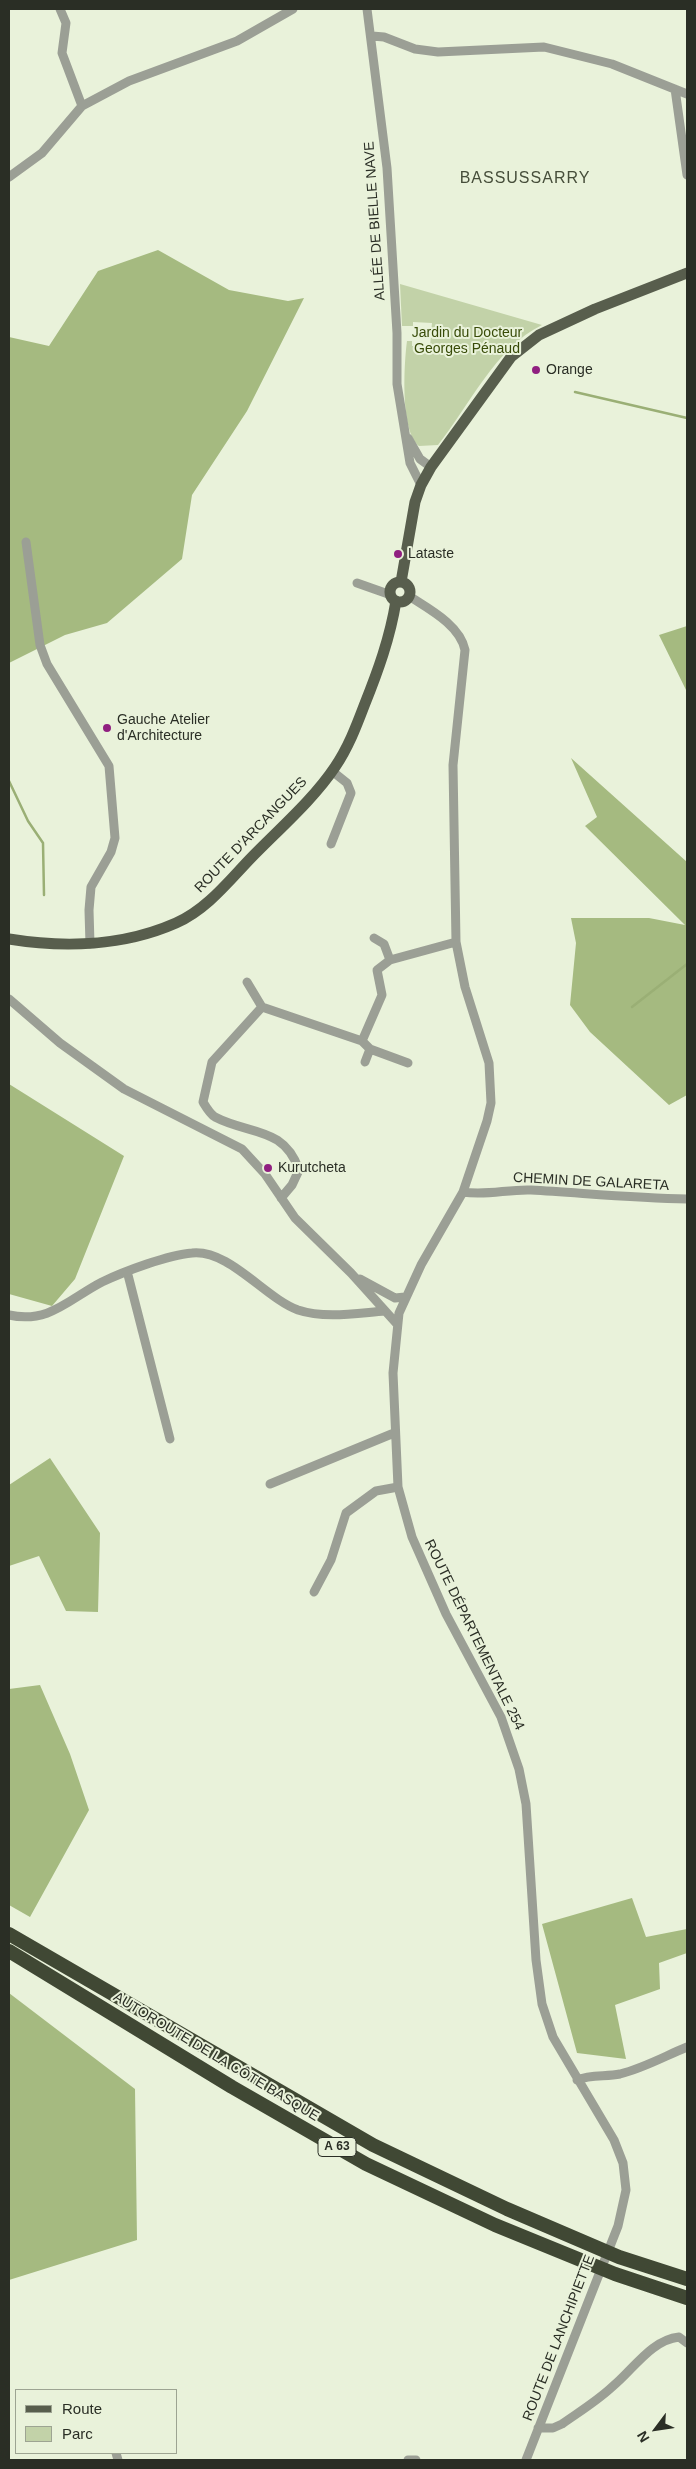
<!DOCTYPE html>
<meta charset="utf-8">
<style>
body{margin:0}
#map{position:relative;width:696px;height:2469px;overflow:hidden;background:#e9f2da;font-family:Arial,sans-serif}
canvas{display:block}
.frame{position:absolute;inset:0;border:10px solid #2a2e25;pointer-events:none}
.legend{position:absolute;left:15px;top:2389px;width:162px;height:65px;box-sizing:border-box;background:#e9f2da;border:1px solid #9da492;margin:0;padding:6px 9px;list-style:none;font-size:15px;color:#2a2e25}
.legend li{display:flex;align-items:center;gap:10px;height:25px}
.legend b{width:25px;border:1px solid #9da492}
.north{position:absolute;left:631px;top:2404px;width:50px;height:50px;-webkit-text-stroke:4px #e9f2da;paint-order:stroke;rotate:239deg;font-size:14px;font-weight:700;line-height:20px;text-align:center;color:#2a2e25}
.north::after{content:'';display:block;margin:auto;width:18px;height:22px;background:#2a2e25;clip-path:polygon(50% 0,100% 100%,50% 72%,0 100%)}
</style>
<div id="map">
<canvas width="696" height="2469"></canvas>
<div class="frame"></div>
<ul class="legend">
<li><b style="height:6px;background:#585e4d"></b>Route</li>
<li><b style="height:14px;background:#c2d2a8"></b>Parc</li>
</ul>
<div class="north">N</div>
</div>
<script>
const c = document.querySelector('canvas').getContext('2d');
c.lineJoin = 'round';
function fill(path, color) { c.fillStyle = color; c.fill(path, 'evenodd'); }
function strokePath(path, color, width, dash) { c.strokeStyle = color; c.lineWidth = width; c.lineCap = dash ? 'butt' : 'round'; c.setLineDash(dash || []); c.stroke(path); }
function drawText(font, color, halo, rows, align = 'center') {
  c.font = font + ' Arial,sans-serif'; c.lineWidth = 4; c.setLineDash([]); c.textBaseline = 'middle'; c.strokeStyle = halo; c.fillStyle = color; for (const [text, x, y, turn = 0] of rows) {
    c.save(); c.translate(x, y); c.rotate((+turn || 0) * Math.PI / 180); c.textAlign = isNaN(turn) ? turn : align; if (halo) c.strokeText(text, 0, 0); c.fillText(text, 0, 0); c.restore();
  }
}
fill(new Path2D(`
 M 400,284 L 542,325 C 495,348 470,405 438,445 L 419,446 C 400,431 404,364 407,341 L 412,341 L 412,346 L 430,347 L 432,323 L 413,322 L 413,326 L 402,326 Z`), '#c2d2a8');
fill(new Path2D(`
 M 158,250 L 229,290 L 288,301 L 304,298 L 247,411 L 192,495 L 182,559 L 107,623 L 65,635 L 9,663 L 9,337 L 49,346 L 98,271 Z
 M 687,626 L 687,692 L 659,635 Z
 M 571,758 L 687,862 L 687,1095 L 669,1105 L 590,1032 L 570,1005 L 576,943 L 571,918 L 649,918 L 685,925 L 585,826 L 597,817 Z
 M 9,1084 L 124,1156 L 75,1279 L 52,1306 L 9,1294 Z
 M 50,1458 L 100,1533 L 98,1612 L 66,1611 L 39,1556 L 9,1566 L 9,1485 Z
 M 40,1685 L 70,1754 L 89,1810 L 30,1917 L 9,1905 L 9,1689 Z
 M 632,1898 L 646,1937 L 687,1929 L 687,1953 L 659,1963 L 660,1989 L 615,2005 L 626,2059 L 577,2053 L 542,1924 Z
 M 9,1993 L 135,2089 L 137,2240 L 9,2280 Z`), '#a5ba80');
strokePath(new Path2D(`
 M 575,392 L 687,418
 M 9,781 L 28,821 L 43,843 L 44,895
 M 632,1007 L 687,964`), '#9aaf75', 2.5);
strokePath(new Path2D(`
 M 60,9 L 66,23 L 62,53 L 82,106
 M 367,9 L 387,168 L 397,333 L 397,384 L 410,463 L 421,485
 M 372,36 L 384,37 L 415,49 L 438,52 L 544,47 L 612,64 L 687,94
 M 675,89 L 687,175
 M 9,177 L 42,153 L 82,106 L 129,81 L 237,41 L 293,9
 M 408,438 L 420,459 L 431,467
 M 26,542 L 40,645 L 47,664 L 109,766 L 115,838 L 111,852 L 91,887 L 89,910 L 90,944
 M 357,583 L 391,595
 M 409,596 C 429,609 460,625 465,650 L 453,765 L 456,942 L 465,987 L 489,1063 L 491,1103 L 487,1121 L 463,1192 L 421,1265 L 399,1313 L 393,1373 L 398,1487 L 412,1537 L 446,1614 L 501,1717 L 519,1769 L 526,1804 L 536,1960 L 542,2004 L 553,2037 L 614,2140 L 623,2163 L 626,2190 L 618,2226 L 526,2460
 M 331,844 L 351,793 L 347,783 L 332,771
 M 374,938 L 384,944 L 390,960
 M 247,982 L 262,1007 L 362,1041 L 370,1049 L 408,1063
 M 9,999 L 60,1043 L 124,1089 L 242,1149 L 265,1174 L 295,1218 L 351,1273 L 397,1324
 M 262,1007 L 212,1062 L 203,1102 C 206,1107 210,1114 215,1117 C 249,1135 284,1126 299,1170 L 292,1185 L 281,1198
 M 362,1041 L 382,995 L 377,970 L 390,960 L 456,942
 M 365,1062 L 370,1049
 M 463,1192 C 486,1196 508,1189 531,1190 C 583,1193 635,1198 687,1199
 M 127,1271 L 170,1439
 M 360,1279 L 395,1298 L 405,1297
 M 9,1315 C 49,1324 69,1299 102,1282 C 125,1271 168,1255 192,1253 C 229,1249 265,1298 298,1310 C 325,1319 358,1313 385,1311
 M 270,1484 L 394,1433
 M 314,1592 L 331,1560 L 346,1513 L 376,1491 L 398,1487
 M 577,2080 C 591,2074 606,2077 620,2074 C 644,2068 665,2056 687,2047
 M 538,2428 L 553,2428 L 562,2424 C 579,2412 597,2401 612,2387 C 633,2370 651,2340 679,2337 L 687,2343
 M 116,2453 L 118,2460
 M 408,2460 L 416,2460`), '#9b9f95', 9);
strokePath(new Path2D(`
 M 401,582 L 415,502 L 421,485 L 431,467 L 511,357 L 539,335 L 595,309 L 687,273
 M390 592a10 10 0 1 1 20 0a10 10 0 1 1-20 0Z
 M 9,939 C 64,948 124,946 176,923 C 206,910 228,882 250,859 C 278,830 313,800 335,767 C 348,748 356,727 364,706 C 378,671 390,638 396,601`), '#585e4d', 11);
strokePath(new Path2D(`
 M 9,1934 L 373,2145 L 507,2209 L 619,2257 L 687,2279
 M 9,1951 L 232,2087 L 366,2164 L 495,2225 L 615,2274 L 687,2298`), '#404834', 14);
for (const [x, y, r, color] of [
 [536,370,5,"#901f80"],
 [398,554,5,"#901f80"],
 [107,728,5,"#901f80"],
 [268,1168,5,"#901f80"]
]) { const dot = new Path2D(); dot.arc(x, y, r, 0, 2 * Math.PI); c.fillStyle = color; c.fill(dot); strokePath(dot, '#e9f2da', 2); }
for (const [x, y, w] of [
 [337,2147,38]
]) { const box = new Path2D(); box.roundRect(x - w / 2, y - 9.5, w, 19, 4); c.fillStyle = '#e9f2da'; c.fill(box); strokePath(box, '#2a2e25', 1); }
drawText('bold 12px', '#2a2e25', null, [
 ["A 63",337,2147]
]);
drawText('14px', '#2a2e25', '#e9f2da', [
 ["ALLÉE DE BIELLE NAVE",375,221,-94],
 ["ROUTE D'ARCANGUES",251,835,-46],
 ["CHEMIN DE GALARETA",591,1182,3],
 ["ROUTE DÉPARTEMENTALE 254",474,1635,64],
 ["AUTOROUTE DE LA CÔTE BASQUE",216,2057,31],
 ["ROUTE DE LANCHIPIETTE",559,2338,-69]
]);
drawText('14px', '#384b08', '#e9f2da', [
 ["Jardin du Docteur",467,333],
 ["Georges Pénaud",467,349]
]);
drawText('14px', '#2a2e25', '#e9f2da', [
 ["Orange",546,370],
 ["Lataste",408,554],
 ["Gauche Atelier",117,720],
 ["d'Architecture",117,736],
 ["Kurutcheta",278,1168]
], 'left');
c.letterSpacing = '1px';
drawText('16px', '#464e3a', '#e9f2da', [
 ["BASSUSSARRY",525,179]
]);
c.letterSpacing = '0px';
</script>
